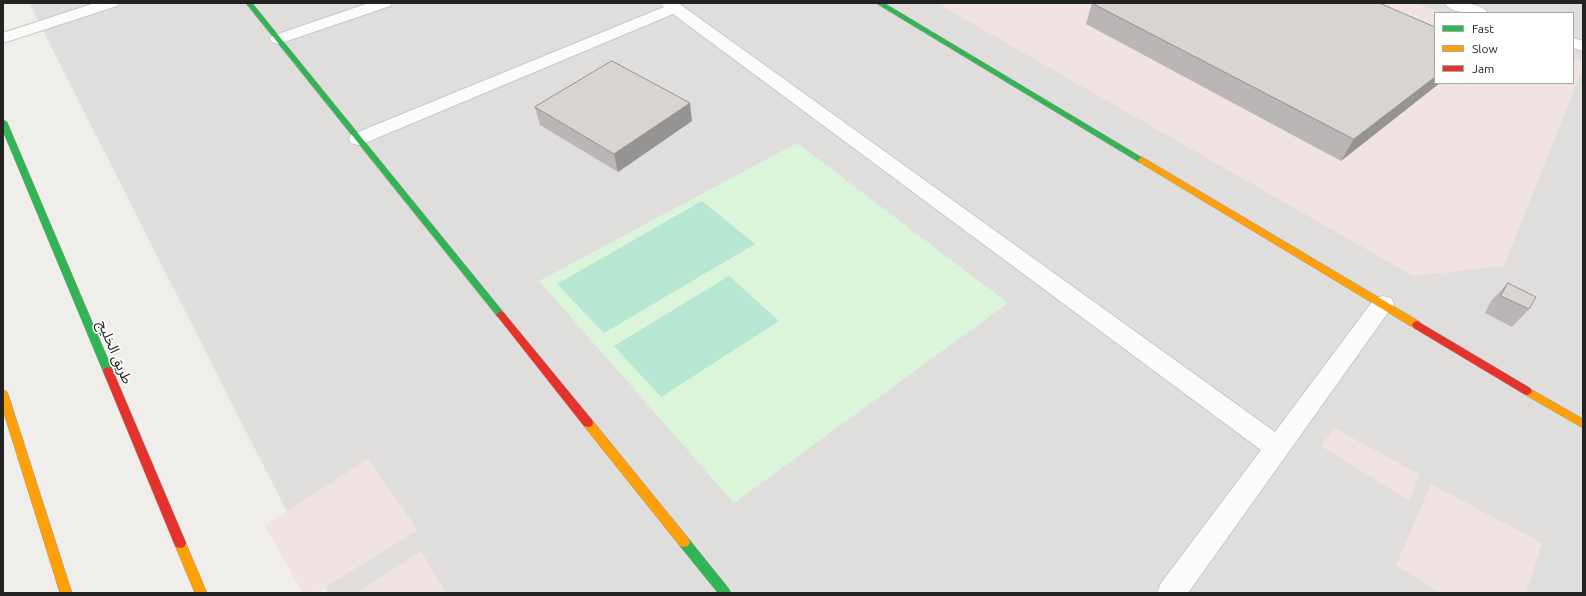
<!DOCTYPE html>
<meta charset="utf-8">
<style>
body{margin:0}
#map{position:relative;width:1586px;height:596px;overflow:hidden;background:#f0eeeb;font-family:Ubuntu,sans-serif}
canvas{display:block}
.frame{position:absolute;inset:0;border:4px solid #222;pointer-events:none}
.legend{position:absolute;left:1434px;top:12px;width:140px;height:72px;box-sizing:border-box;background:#fff;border:1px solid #a7a7a7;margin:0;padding:5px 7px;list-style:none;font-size:12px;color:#222}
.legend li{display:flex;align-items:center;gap:8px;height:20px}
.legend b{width:20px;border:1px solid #a7a7a7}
</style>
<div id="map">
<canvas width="1586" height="596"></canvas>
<div class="frame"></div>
<ul class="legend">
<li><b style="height:5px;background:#30b455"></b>Fast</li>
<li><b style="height:5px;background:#ff9f0a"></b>Slow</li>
<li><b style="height:5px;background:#e5322d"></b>Jam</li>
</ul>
</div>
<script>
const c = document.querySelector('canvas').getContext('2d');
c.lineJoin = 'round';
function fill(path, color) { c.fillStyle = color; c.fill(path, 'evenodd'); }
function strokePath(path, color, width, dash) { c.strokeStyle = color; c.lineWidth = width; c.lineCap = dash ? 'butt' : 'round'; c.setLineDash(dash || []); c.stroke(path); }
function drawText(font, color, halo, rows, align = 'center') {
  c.font = font + ' Ubuntu,"Noto Sans Arabic",sans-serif'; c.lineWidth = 3; c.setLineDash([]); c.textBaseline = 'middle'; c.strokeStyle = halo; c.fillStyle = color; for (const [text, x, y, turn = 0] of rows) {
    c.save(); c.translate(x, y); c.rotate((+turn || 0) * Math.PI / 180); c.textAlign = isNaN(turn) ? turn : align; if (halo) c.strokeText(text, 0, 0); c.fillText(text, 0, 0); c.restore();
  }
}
fill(new Path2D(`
 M 29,3 L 1583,3 L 1583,593 L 328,593 ZM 1435,13 L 1573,13 L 1573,83 L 1435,83 Z`), '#dfdedc');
fill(new Path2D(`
 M 944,3 L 1415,3 L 1444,13 L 1435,13 L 1435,83 L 1573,83 L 1573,58 L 1583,61 L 1583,67 L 1504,266 L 1413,276 L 940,5 Z
 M 1334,428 L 1419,474 L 1410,501 L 1321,446 Z
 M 368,459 L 418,530 L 316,593 L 302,593 L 265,525 Z
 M 1431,484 L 1542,543 L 1526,593 L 1440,593 L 1396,565 Z
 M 421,551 L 446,593 L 356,593 Z`), '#f1e3e1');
fill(new Path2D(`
 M 797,143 L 1008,303 L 734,503 L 539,281 Z`), '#daf5da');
fill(new Path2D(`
 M 702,201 L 755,244 L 604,333 L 557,284 Z
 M 729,276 L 779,321 L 661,397 L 614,346 Z`), '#b7e6d2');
const street = new Path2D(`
 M 95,3 L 119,3 L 117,6 L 3,43 L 3,33 Z
 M 369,3 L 392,3 L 390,6 L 284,42 L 278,44 L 272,42 L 270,39 L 272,36 Z
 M 660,3 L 678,3 L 681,5 L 1275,432 L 1375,298 L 1383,296 L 1391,298 L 1394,304 L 1188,593 L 1157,593 L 1161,583 L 1261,450 L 673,14 L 365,143 L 358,145 L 351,143 L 349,139 L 351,135 L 664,7 Z
 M 1444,3 C 1457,3 1480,1 1488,13 C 1475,13 1453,15 1444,3 Z
 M 1573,38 L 1583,41 L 1583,51 L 1573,48 Z`);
const fast = new Path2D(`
 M 246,3 L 252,3 L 504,313 L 506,315 L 504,317 L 498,317 Z
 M 876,3 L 884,3 L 1146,160 L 1145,162 L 1139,162 Z
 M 3,120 L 7,122 L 113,371 L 111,374 L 108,375 L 105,374 L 103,371 L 3,131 Z
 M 684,537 L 688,538 L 729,589 L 731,593 L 718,593 L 680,546 L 678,542 L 680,538 Z`);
const slow = new Path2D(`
 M 1142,157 L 1420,322 L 1422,325 L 1420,328 L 1414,328 L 1139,162 L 1138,160 Z
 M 1527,387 L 1583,419 L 1583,428 L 1524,394 L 1522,391 L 1524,388 Z
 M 3,390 L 6,391 L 8,394 L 72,593 L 60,593 L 3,410 Z
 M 588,419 L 592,420 L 688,538 L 690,542 L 688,546 L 684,547 L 680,546 L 584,426 L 583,423 L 584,420 Z
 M 180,538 L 184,539 L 207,593 L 195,593 L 174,543 L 176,539 Z`);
const jam = new Path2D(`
 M 501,311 L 504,313 L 592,420 L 593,423 L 592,426 L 588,427 L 584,426 L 498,317 L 496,315 L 498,313 Z
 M 1417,321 L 1530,388 L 1532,391 L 1530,394 L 1527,395 L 1524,394 L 1414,328 L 1412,325 L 1414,322 Z
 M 108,367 L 111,368 L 113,371 L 186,543 L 184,547 L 180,548 L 176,547 L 174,543 L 103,371 L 105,368 Z`);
strokePath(street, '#c9c8c7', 2);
strokePath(fast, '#999a82', 1);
strokePath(slow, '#999a82', 1);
strokePath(jam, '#999a82', 1);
fill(street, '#fdfcfc');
fill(fast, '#30b455');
fill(slow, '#ff9f0a');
fill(jam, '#e5322d');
fill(new Path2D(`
 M 1092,3 L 1435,27 L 1341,161 L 1086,24 Z
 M 535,107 L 692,121 L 618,172 L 540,125 Z
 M 1508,283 L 1529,309 L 1512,327 L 1485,313 L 1491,301 Z`), '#b9b6b5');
fill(new Path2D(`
 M 1435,77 L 1435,83 L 1440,83 L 1341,161 L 1354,139 Z
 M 690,103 L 692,121 L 618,172 L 614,154 Z`), '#969493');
const building = new Path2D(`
 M 1092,3 L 1379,3 L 1435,27 L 1435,77 L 1354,139 Z
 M 612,61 L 690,103 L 614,154 L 535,107 Z
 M 1508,283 L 1536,297 L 1529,309 L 1501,296 Z`);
fill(building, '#d7d4d2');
strokePath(building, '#969493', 1);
drawText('14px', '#222', '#fff', [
 ["طريق الخليج",115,352,67]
]);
</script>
